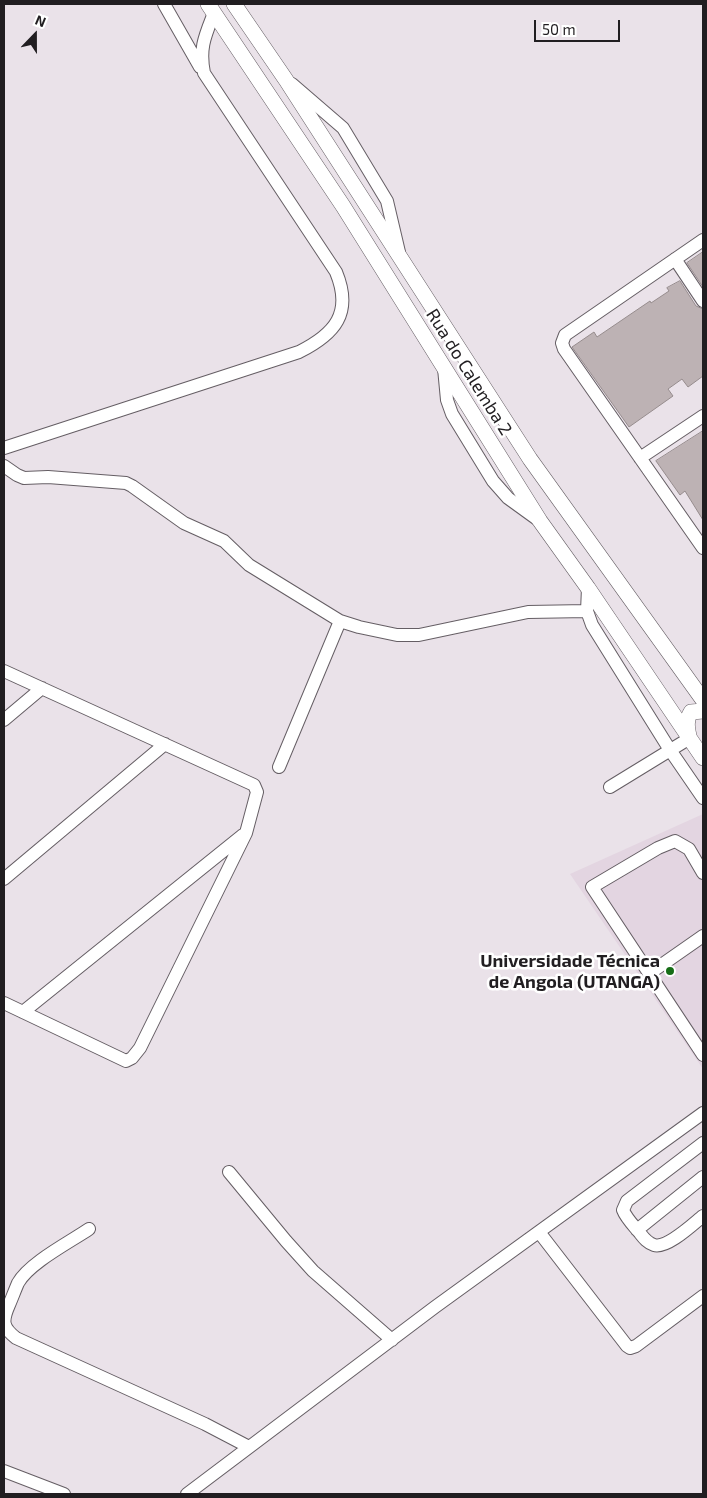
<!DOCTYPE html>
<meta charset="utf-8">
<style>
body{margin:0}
#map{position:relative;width:707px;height:1498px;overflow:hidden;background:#eae2e9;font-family:"Exo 2",sans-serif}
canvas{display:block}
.frame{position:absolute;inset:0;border:5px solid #211e21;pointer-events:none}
.north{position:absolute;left:10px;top:10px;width:50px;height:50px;-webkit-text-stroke:4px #fff;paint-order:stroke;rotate:22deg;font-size:14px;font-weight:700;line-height:20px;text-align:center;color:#211e21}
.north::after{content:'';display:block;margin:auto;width:18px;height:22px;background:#211e21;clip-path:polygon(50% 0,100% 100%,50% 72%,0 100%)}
.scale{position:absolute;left:534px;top:20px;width:86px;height:22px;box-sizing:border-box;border:2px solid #211e21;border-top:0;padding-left:6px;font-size:15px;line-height:18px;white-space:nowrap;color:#211e21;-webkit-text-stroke:4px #fff;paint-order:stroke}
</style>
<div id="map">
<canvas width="707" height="1498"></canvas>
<div class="frame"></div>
<div class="north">N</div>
<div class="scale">50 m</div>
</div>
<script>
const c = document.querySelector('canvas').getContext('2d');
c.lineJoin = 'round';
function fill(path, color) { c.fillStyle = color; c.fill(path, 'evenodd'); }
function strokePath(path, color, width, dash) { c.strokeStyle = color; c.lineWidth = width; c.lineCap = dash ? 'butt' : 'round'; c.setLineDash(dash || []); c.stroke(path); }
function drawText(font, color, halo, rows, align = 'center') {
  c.font = font + ' "Exo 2",sans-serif'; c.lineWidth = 5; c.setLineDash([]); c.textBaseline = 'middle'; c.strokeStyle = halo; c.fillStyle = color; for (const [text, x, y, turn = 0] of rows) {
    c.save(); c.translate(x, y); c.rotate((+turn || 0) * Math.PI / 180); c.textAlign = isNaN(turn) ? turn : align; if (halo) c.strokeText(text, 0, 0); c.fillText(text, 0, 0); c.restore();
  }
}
fill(new Path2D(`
 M 703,814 L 703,1069 L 570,874 Z`), '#e3d5e1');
const building = new Path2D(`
 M 703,252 L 703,287 L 687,263 Z
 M 680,281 L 696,306 L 703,309 L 703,376 L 688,387 L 682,379 L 668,389 L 673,396 L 629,427 L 572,347 L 594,332 L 597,337 L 650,301 L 651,303 L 669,291 L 667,288 Z
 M 703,431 L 703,520 L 685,491 L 680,495 L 656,461 Z`);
fill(building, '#bdb2b4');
strokePath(building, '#968c8d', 1);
const minor = new Path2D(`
 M 164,4 L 200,67
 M 292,84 L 343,128 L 387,201 L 399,252
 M 703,240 L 565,335 L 562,343 L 564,349 L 703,548
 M 675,259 L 703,301
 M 444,368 L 447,400 L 452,414 L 493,481 L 508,498 L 537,519
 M 4,448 L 299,352 C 335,334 353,313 336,272 L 204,73 C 199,48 205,36 214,13
 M 640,458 L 703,416
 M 4,466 L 17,475 L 24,478 L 48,477 L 126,483 L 132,486 L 184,523 L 224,541 L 249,565 L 340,621 L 359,627 L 397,635 L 419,635 L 528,612 L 587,611
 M 588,588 L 587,611 L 592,625 L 670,750 L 703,798
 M 4,671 L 254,785 L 257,792 L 246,833 L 140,1048 L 132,1058 L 126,1061 L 4,1003
 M 4,720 L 42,688
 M 279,767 L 340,621
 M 610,787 L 690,738
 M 703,873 L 689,849 L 675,841 L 658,848 L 592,887 L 703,1055
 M 4,879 L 165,744
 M 650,973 L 703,936
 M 23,1012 L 243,835
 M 703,1143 L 627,1201 L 623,1210 C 626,1218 634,1226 639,1232 C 643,1237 647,1243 654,1245 C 667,1249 693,1224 703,1216
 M 229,1172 L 286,1241 L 313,1271 L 392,1340
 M 89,1229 C 70,1242 29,1263 18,1283 C 15,1290 12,1298 9,1305 C 2,1321 2,1327 16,1338 L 205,1424 L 249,1447
 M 637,1230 L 703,1177
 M 539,1232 L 627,1346 L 630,1348 L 636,1346 L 703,1296
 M 4,1471 L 64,1494
 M 187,1494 L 435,1307 L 703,1113`);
const major = new Path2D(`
 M 208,4 L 343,206 L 540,521 L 588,588 L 703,758
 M 234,4 L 286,80 L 530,459 L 703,700
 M 689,736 C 687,727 686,720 691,712 L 703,711`);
strokePath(minor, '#655e64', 14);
strokePath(major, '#655e64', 16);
strokePath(minor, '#fff', 12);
strokePath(major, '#fff', 15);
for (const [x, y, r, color] of [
 [670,971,5,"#166d16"]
]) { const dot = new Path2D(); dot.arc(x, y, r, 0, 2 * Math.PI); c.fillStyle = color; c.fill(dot); strokePath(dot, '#fff', 2); }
drawText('18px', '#211e21', '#fff', [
 ["Rua do Calemba 2",469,372,58]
]);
drawText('bold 18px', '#211e21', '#fff', [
 ["Universidade Técnica",660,961],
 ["de Angola (UTANGA)",660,982]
], 'right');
</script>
